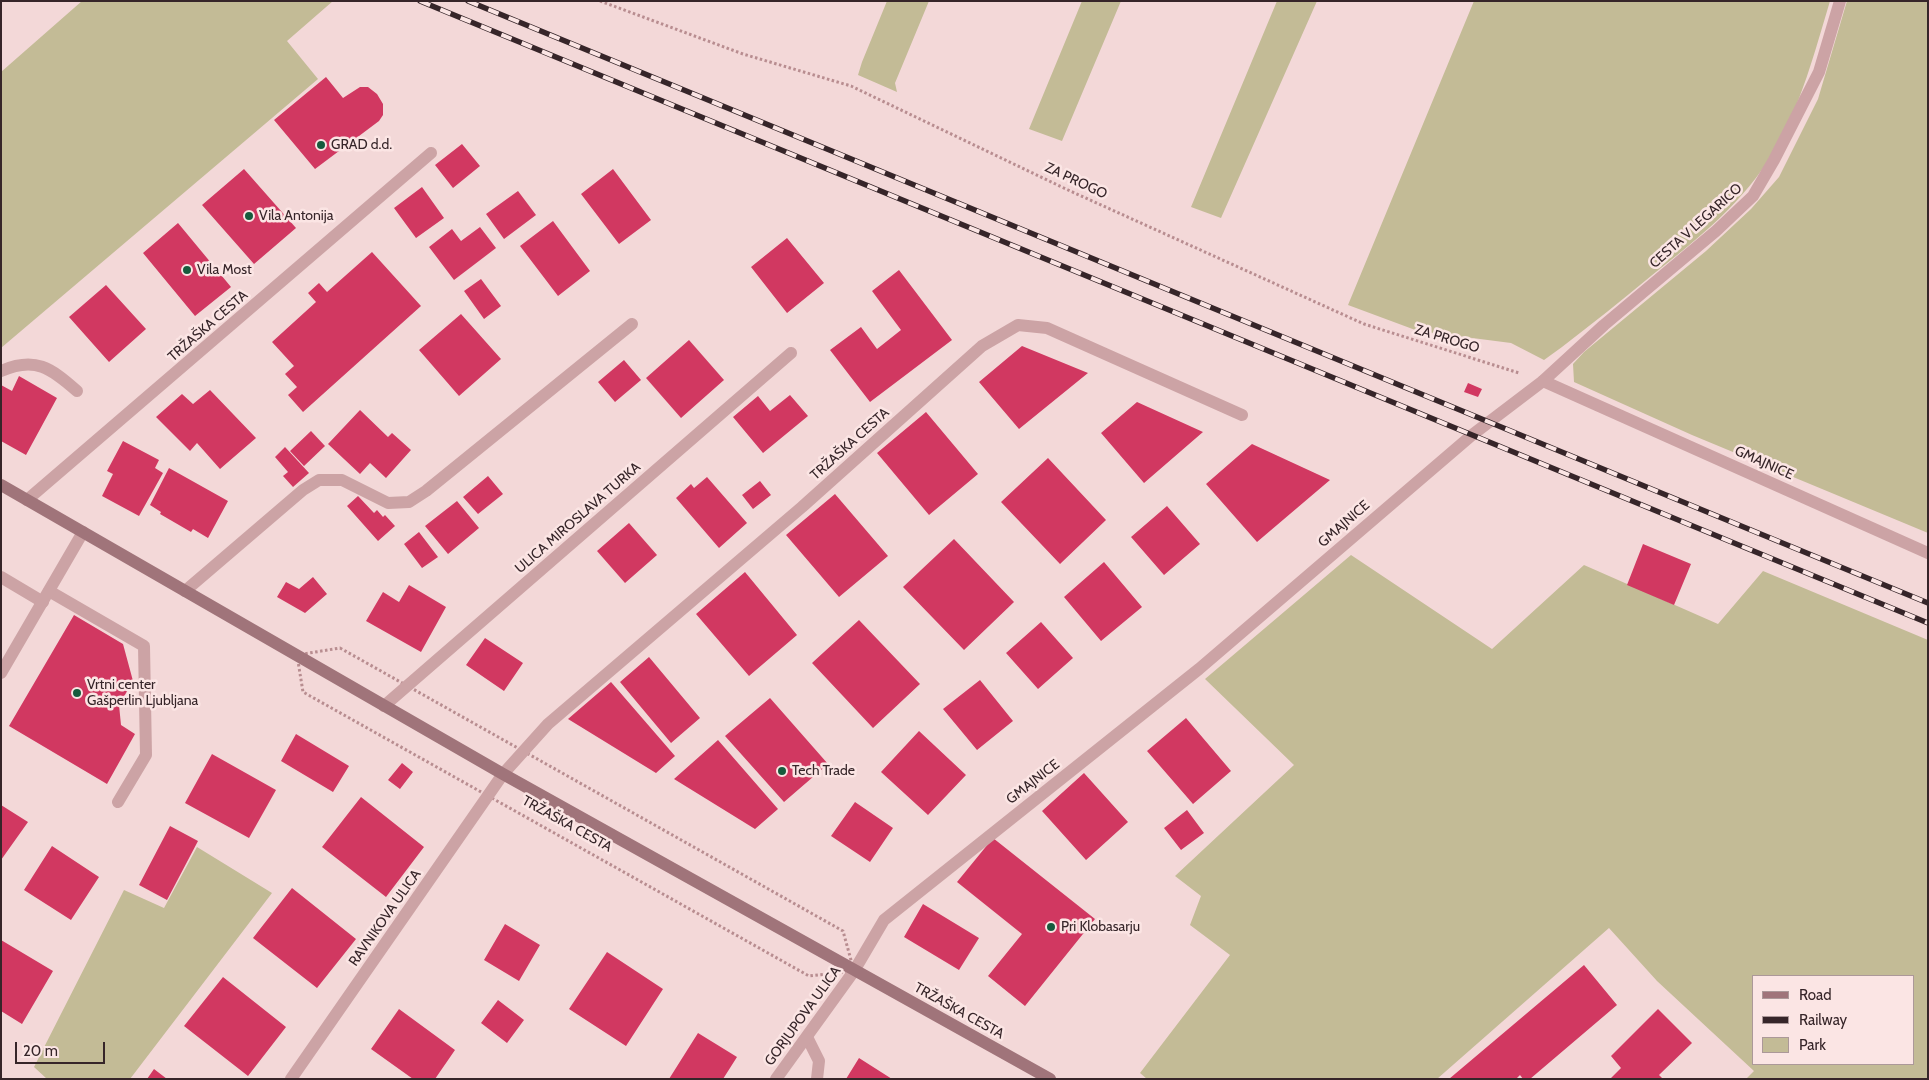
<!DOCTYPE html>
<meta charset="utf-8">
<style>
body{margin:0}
#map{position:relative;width:1929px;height:1080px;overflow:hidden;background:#f3d8d8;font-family:Cabin,sans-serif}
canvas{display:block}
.frame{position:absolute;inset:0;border:2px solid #362529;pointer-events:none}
.legend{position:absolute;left:1752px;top:975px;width:162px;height:90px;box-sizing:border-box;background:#fbe5e4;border:1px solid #ac9899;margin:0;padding:6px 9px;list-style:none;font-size:15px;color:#362529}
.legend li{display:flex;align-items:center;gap:10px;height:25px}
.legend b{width:25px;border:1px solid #ac9899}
.scale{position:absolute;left:15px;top:1042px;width:90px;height:22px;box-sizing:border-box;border:2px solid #362529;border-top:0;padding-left:6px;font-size:15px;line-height:18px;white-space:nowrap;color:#362529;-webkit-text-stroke:4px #fbe5e4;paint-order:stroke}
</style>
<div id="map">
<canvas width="1929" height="1080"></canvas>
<div class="frame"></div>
<ul class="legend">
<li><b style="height:6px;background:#a0747a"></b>Road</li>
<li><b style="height:6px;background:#362529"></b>Railway</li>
<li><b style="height:14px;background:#c3bb96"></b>Park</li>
</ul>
<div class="scale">20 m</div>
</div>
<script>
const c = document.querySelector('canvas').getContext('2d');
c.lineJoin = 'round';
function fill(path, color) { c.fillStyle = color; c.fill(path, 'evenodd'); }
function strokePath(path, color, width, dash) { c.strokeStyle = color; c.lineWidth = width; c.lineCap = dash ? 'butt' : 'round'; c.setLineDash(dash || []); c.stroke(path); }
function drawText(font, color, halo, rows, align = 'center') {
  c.font = font + ' Cabin,sans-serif'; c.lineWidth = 5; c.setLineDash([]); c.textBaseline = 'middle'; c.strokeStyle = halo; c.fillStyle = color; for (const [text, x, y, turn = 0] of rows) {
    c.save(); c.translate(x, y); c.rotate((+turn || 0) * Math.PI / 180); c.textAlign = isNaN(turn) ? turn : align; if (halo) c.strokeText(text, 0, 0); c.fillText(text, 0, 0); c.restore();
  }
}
fill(new Path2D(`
 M 82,1 L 333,1 L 287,41 L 318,79 L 1,348 L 1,72 Z
 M 887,1 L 929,1 L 895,83 L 897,92 L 858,75 L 862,62 Z
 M 1082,1 L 1121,1 L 1062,141 L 1029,129 Z
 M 1277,1 L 1317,1 L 1221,218 L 1191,207 Z
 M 1474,1 L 1830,1 C 1815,51 1801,105 1775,150 C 1744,202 1698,239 1651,276 C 1622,300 1592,324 1562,347 L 1544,360 L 1511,343 L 1418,331 L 1348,305 Z
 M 1847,1 L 1928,1 L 1928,533 L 1692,435 L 1574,382 L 1573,364 L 1584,352 L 1706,251 L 1751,209 L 1779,177 L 1818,99 Z
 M 1351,555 L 1492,649 L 1584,565 L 1718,624 L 1763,571 L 1928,640 L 1928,1079 L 1746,1079 L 1754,1071 L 1657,981 L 1609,928 L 1437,1079 L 1147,1079 L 1140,1073 L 1230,955 L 1190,925 L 1201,896 L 1175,876 L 1294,765 L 1205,679 ZM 1753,976 L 1913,976 L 1913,1064 L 1753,1064 Z
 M 197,847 L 272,893 L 130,1079 L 47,1079 L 34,1067 L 124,890 L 164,908 Z`), '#c3bb96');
fill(new Path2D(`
 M 326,77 L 343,98 L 360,87 L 368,87 L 377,94 L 383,104 L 383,115 L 379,121 L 315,169 L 274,120 Z
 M 462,144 L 480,166 L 453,188 L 435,165 Z
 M 244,169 L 296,228 L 254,264 L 202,205 Z
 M 613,169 L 651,220 L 619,244 L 581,194 Z
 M 422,187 L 444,218 L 416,238 L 394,208 Z
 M 518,191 L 536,215 L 504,239 L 486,214 Z
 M 553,221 L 590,271 L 558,296 L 520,246 Z
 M 178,223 L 231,287 L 195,316 L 143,253 Z
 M 480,227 L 496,248 L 454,280 L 429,247 L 452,229 L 461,241 Z
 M 787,238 L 824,283 L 787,313 L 751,267 Z
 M 372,252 L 421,306 L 303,412 L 288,395 L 297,387 L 285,374 L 294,366 L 272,342 L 316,302 L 308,293 L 319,283 L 327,292 Z
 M 899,270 L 952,340 L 870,402 L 830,350 L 861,327 L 877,349 L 901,330 L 872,291 Z
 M 481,279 L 501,306 L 484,319 L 464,291 Z
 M 106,285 L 146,329 L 109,362 L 69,317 Z
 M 461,314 L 501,359 L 459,396 L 419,350 Z
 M 689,340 L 724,380 L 681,418 L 646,378 Z
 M 1022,346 L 1088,373 L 1019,429 L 979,382 Z
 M 624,360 L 641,380 L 615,402 L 598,382 Z
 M 19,376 L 57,398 L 26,455 L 1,441 L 1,385 L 12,391 Z
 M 1468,383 L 1482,389 L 1478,397 L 1464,392 Z
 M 210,390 L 256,438 L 220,469 L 197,443 L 190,451 L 156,417 L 182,394 L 193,404 Z
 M 790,395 L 808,416 L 763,453 L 733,417 L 758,396 L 770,411 Z
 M 1137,402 L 1203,432 L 1144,483 L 1101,433 Z
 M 360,410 L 388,437 L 392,433 L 411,450 L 386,478 L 370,463 L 360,474 L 328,444 Z
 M 926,412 L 978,474 L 929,515 L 877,453 Z
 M 311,431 L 325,446 L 304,466 L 290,451 Z
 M 123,441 L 159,460 L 155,468 L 163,473 L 139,516 L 102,496 L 113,474 L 107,471 Z
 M 1252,444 L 1330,480 L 1257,542 L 1206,484 Z
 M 285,447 L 309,473 L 293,487 L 283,476 L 288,472 L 275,457 Z
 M 1048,458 L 1106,520 L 1060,564 L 1001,502 Z
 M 169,468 L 228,501 L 208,538 L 193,529 L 191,532 L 160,514 L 161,512 L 150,505 Z
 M 488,476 L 503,494 L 478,514 L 463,497 Z
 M 707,477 L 747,523 L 719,548 L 676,498 L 691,484 L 694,488 Z
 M 760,481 L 771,495 L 753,509 L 742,495 Z
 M 835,494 L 888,556 L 839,597 L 786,535 Z
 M 358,496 L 374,513 L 377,510 L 383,517 L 385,515 L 395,526 L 378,541 L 347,506 Z
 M 457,501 L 479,528 L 448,554 L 425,526 Z
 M 1167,506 L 1200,544 L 1164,575 L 1131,537 Z
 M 629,523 L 657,555 L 625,583 L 597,551 Z
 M 419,532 L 438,557 L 422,568 L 404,544 Z
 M 954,539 L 1014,602 L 964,650 L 903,587 Z
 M 1643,544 L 1691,564 L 1674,605 L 1627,585 Z
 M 1104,562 L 1142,607 L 1101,641 L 1064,597 Z
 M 745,572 L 797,635 L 749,676 L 696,614 Z
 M 313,577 L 327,594 L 305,613 L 277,597 L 286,582 L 299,589 Z
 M 409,585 L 446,607 L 421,652 L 366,621 L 383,592 L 399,602 Z
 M 74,615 L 123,644 L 133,681 L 119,705 L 121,725 L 135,734 L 107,784 L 9,726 Z
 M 859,620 L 920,684 L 873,728 L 812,663 Z
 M 1041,622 L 1073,658 L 1038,689 L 1006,653 Z
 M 485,638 L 523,663 L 504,691 L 466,665 Z
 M 649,657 L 700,718 L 671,743 L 620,682 Z
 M 980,680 L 1013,721 L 977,750 L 943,709 Z
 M 611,682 L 675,756 L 656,773 L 568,719 Z
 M 770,698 L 828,764 L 784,802 L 725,736 Z
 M 1186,718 L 1231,771 L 1193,804 L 1147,751 Z
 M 919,731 L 966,775 L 928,815 L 881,772 Z
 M 296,734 L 349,766 L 333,792 L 281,761 Z
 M 718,740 L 778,809 L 755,829 L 674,779 Z
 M 212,754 L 276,790 L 249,838 L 185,803 Z
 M 402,763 L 413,772 L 400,789 L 388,780 Z
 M 1084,773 L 1128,822 L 1086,860 L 1042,811 Z
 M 361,797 L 424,847 L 386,897 L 322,847 Z
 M 855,802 L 893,828 L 870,862 L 831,836 Z
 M 1,805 L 28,822 L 1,860 Z
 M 1187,810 L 1204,833 L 1181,850 L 1164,828 Z
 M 170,826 L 198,841 L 167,900 L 139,885 Z
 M 993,838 L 1095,919 L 1025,1006 L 988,976 L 1022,934 L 957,882 Z
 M 52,846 L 99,877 L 71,920 L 24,890 Z
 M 292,888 L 356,939 L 317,988 L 253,938 Z
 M 923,904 L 979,938 L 959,970 L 904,937 Z
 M 505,924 L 540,945 L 519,981 L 484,960 Z
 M 1,940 L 53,971 L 22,1024 L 1,1011 Z
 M 607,952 L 663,989 L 626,1046 L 569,1009 Z
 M 1584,965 L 1617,1005 L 1530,1079 L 1523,1079 L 1520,1075 L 1516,1079 L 1449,1079 Z
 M 223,977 L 286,1027 L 248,1076 L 184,1026 Z
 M 498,1000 L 524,1020 L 507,1043 L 481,1023 Z
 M 399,1009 L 455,1050 L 435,1079 L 413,1079 L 371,1049 Z
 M 1658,1009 L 1692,1043 L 1659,1075 L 1663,1079 L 1610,1079 L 1621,1068 L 1611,1056 Z
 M 698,1033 L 737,1057 L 723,1079 L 669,1079 Z
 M 859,1058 L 892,1079 L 846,1079 Z
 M 154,1069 L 167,1079 L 147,1079 Z`), '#d13861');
strokePath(new Path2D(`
 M 600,1 L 743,54 L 851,86 L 1068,190 L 1364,324 L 1519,373
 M 340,648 L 843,931 L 854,971 L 809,976 L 303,692 L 297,655 Z`), '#b88d90', 3, [2.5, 2.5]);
strokePath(new Path2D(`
 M 1,371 C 35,356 51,368 77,391
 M 1543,381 L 1604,325 L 1716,231 L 1753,196 L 1774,160 L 1819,72 L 1840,1
 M 1,577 L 43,602
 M 49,591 L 144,646 L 146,755 L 118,802
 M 807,1037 L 819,1061 L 817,1079`), '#cca3a5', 12);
strokePath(new Path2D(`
 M 27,500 L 431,153
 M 185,591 L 303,490 L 319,480 L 342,480 L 388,503 L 409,502 L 426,491 L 632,324
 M 1,673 L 83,532
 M 384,706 L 791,353
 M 291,1079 L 503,774 L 548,724 L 802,507 L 982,346 L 1018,325 L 1047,328 L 1242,415
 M 776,1079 L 854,971 L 884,920 L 1199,669 L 1472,435 L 1543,381 L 1928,553`), '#cca3a5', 12);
strokePath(new Path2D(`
 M 1,485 L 503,774 L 1050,1079`), '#a0747a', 12);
const rail = new Path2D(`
 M 420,1 L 1928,623
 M 468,1 L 1928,603`);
strokePath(rail, '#362529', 5.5);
strokePath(rail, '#fbe5e4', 4, [11]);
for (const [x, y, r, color] of [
 [321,145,5,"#175b3d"],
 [249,216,5,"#175b3d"],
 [187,270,5,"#175b3d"],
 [77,693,5,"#175b3d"],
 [782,771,5,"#175b3d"],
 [1051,927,5,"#175b3d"]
]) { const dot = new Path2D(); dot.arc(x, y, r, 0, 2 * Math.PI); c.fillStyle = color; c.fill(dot); strokePath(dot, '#fbe5e4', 2); }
drawText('14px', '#362529', '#fbe5e4', [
 ["GRAD d.d.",331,145],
 ["Vila Antonija",259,216],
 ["Vila Most",197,270],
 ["Vrtni center",87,685],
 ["Gašperlin Ljubljana",87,701],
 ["Tech Trade",792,771],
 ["Pri Klobasarju",1061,927]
], 'left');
drawText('14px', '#362529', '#fbe5e4', [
 ["ZA PROGO",1076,181,25],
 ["CESTA V LEGARICO",1696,226,-42],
 ["TRŽAŠKA CESTA",208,326,-41],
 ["ZA PROGO",1447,339,17],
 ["TRŽAŠKA CESTA",850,444,-42],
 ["GMAJNICE",1764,463,24],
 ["ULICA MIROSLAVA TURKA",578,518,-41],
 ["GMAJNICE",1344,524,-41],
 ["GMAJNICE",1033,782,-38],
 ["TRŽAŠKA CESTA",567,824,29],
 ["RAVNIKOVA ULICA",385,918,-55],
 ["TRŽAŠKA CESTA",959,1011,29],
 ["GORJUPOVA ULICA",803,1016,-54]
]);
</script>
